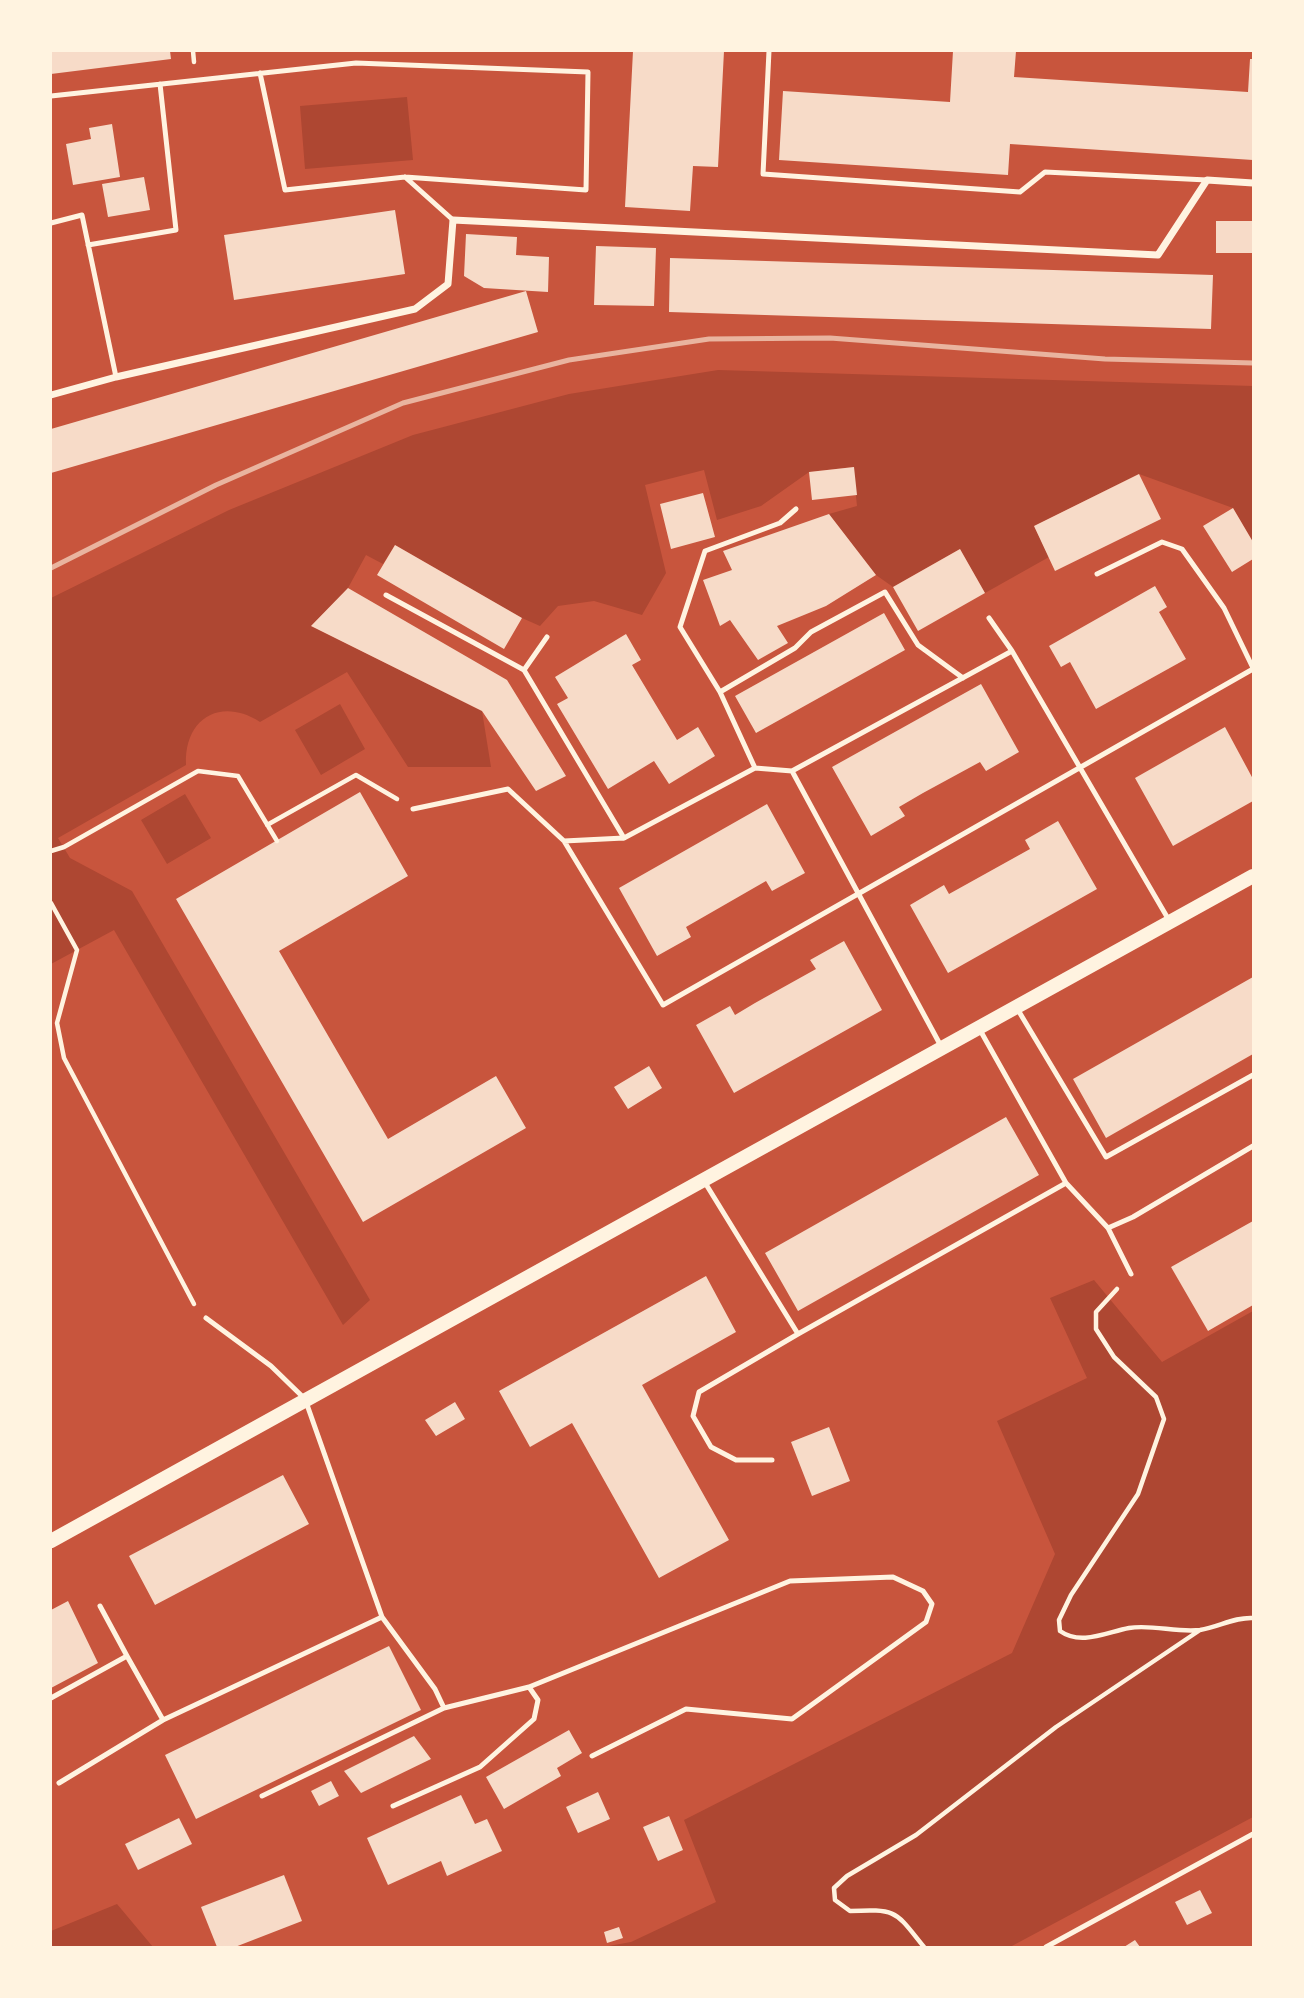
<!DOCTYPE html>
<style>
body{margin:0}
#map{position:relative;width:1304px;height:1998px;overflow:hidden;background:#c8553d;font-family:"PT Sans Narrow",sans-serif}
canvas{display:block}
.frame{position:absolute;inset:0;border:52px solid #fff3e0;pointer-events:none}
</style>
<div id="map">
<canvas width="1304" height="1998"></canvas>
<div class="frame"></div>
</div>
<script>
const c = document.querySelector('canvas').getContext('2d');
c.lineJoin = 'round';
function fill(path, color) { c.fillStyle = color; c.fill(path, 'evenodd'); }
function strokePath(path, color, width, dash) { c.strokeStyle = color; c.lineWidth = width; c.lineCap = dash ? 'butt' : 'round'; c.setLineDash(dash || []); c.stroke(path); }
fill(new Path2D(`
 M 407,97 L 413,160 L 305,169 L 300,106 Z
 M 718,370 L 1253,386 L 1253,542 L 1233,508 L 1139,474 L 1034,526 L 1049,557 L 985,593 L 960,549 L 893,587 L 876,575 L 829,514 L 857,506 L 853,467 L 809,472 L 761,506 L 717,520 L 704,470 L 645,485 L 666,573 L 642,615 L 594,601 L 558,606 L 540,626 L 522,618 L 395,545 L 383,564 L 366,555 L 348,588 L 311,626 L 482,711 L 491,767 L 408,767 L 347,672 L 260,722 C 221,697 184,718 186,765 L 58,838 L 70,858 L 132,891 L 370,1300 L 343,1325 L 114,930 L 51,964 L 51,598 L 229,510 L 413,435 L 569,394 Z
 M 340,704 L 365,749 L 321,775 L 295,730 Z
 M 185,794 L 211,838 L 167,864 L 141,820 Z
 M 1094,1280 L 1162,1362 L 1253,1311 L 1253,1817 L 1010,1947 L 603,1947 L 631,1942 L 716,1902 L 684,1820 L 1012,1653 L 1055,1554 L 997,1421 L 1087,1378 L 1050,1298 Z
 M 117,1904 L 153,1947 L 51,1947 L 51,1931 Z`), '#ae4732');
fill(new Path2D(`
 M 51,51 L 170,51 L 171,59 L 51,74 Z
 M 633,51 L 724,51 L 718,167 L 693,166 L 690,211 L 625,207 Z
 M 953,51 L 1016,51 L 1014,77 L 1248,92 L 1250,59 L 1253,59 L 1253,160 L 1010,144 L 1008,175 L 779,160 L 783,91 L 950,102 Z
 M 112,124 L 120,177 L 73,185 L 66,144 L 91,139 L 89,128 Z
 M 144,177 L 150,210 L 108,217 L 102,184 Z
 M 395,210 L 405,274 L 234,300 L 224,235 Z
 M 1216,221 L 1253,221 L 1253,253 L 1216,253 Z
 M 466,234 L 517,237 L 516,255 L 549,257 L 548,292 L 484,288 L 464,276 Z
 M 596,246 L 656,248 L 654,306 L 594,305 Z
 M 670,258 L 1213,275 L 1211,329 L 669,312 Z
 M 526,291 L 538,332 L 51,473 L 51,429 Z
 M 854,467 L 857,495 L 812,500 L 809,472 Z
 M 1139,474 L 1161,519 L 1055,571 L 1034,526 Z
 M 703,493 L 715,537 L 671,549 L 660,504 Z
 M 1233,508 L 1253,542 L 1253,559 L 1232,572 L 1203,526 Z
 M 829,514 L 876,575 L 826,606 L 777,626 L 788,643 L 758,660 L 730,620 L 720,626 L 703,580 L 732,570 L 723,551 Z
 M 395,545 L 522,618 L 504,649 L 377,575 Z
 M 960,549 L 985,593 L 918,631 L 893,587 Z
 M 1155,586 L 1167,607 L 1159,612 L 1186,659 L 1096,709 L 1070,662 L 1061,667 L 1049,646 Z
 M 348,588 L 507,680 L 566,776 L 536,791 L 482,711 L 311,626 Z
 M 884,613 L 905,650 L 756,733 L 735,696 Z
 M 626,634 L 641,660 L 632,665 L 677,740 L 698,727 L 715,756 L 669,784 L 654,761 L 608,789 L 557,704 L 568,698 L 555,677 Z
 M 981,684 L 1019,752 L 986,771 L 980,762 L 923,793 L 899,807 L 905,816 L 871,836 L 832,767 Z
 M 1225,727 L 1253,779 L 1253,801 L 1173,846 L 1135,778 Z
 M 360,792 L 408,876 L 279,951 L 388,1139 L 496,1076 L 526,1128 L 363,1222 L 176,899 Z
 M 767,804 L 805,873 L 772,891 L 766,881 L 686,927 L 691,937 L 657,956 L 619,888 Z
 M 1058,821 L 1097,889 L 948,973 L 910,905 L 944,885 L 949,894 L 1030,849 L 1025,840 Z
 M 844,941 L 882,1010 L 734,1093 L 696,1025 L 730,1006 L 735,1015 L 755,1003 L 816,969 L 810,960 Z
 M 1253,977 L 1253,1054 L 1106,1138 L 1073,1079 Z
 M 649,1066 L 662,1088 L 628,1109 L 614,1087 Z
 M 1006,1117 L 1039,1175 L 798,1311 L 765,1253 Z
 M 1253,1221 L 1253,1305 L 1208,1331 L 1171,1267 Z
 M 706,1276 L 736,1332 L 642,1385 L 729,1540 L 659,1578 L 572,1423 L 530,1447 L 499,1391 Z
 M 455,1402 L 465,1419 L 436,1436 L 425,1420 Z
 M 829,1427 L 850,1481 L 812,1496 L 791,1442 Z
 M 283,1475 L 309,1524 L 155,1605 L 129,1556 Z
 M 68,1601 L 98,1663 L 51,1688 L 51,1610 Z
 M 389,1646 L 421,1710 L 196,1819 L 165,1755 Z
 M 569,1730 L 582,1753 L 557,1768 L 561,1776 L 504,1809 L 486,1777 Z
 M 414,1736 L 431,1759 L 361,1793 L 344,1771 Z
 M 331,1781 L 339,1796 L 319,1806 L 311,1791 Z
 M 598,1792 L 610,1819 L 578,1833 L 566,1807 Z
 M 461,1795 L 475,1824 L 487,1819 L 502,1851 L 447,1876 L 441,1861 L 388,1885 L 367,1838 Z
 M 669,1816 L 683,1850 L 658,1861 L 643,1827 Z
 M 179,1818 L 192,1844 L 138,1870 L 125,1844 Z
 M 284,1875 L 302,1921 L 235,1947 L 217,1947 L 201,1907 Z
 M 1200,1890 L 1212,1913 L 1187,1925 L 1175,1902 Z
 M 619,1927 L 623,1938 L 607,1943 L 604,1932 Z
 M 1135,1940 L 1140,1947 L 1124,1947 Z`), '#f7dbc8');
strokePath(new Path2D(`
 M 193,51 L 194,62
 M 267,825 L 356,775 L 397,799
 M 51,851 L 64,847 L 198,771 L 238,776 L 277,841
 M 51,903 L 77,950 L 57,1023 L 64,1058 L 194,1304
 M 1117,1289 L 1096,1312 L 1096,1329 L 1114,1357 L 1156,1397 L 1164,1419 L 1138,1494 L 1071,1595 L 1059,1620 L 1060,1631 C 1081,1646 1107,1632 1129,1628 C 1152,1624 1177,1633 1200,1630 C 1219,1627 1234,1617 1253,1618
 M 924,1947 C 895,1911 898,1909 850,1911 L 835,1900 L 834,1888 L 847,1876 L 916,1835 L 1056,1727 L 1200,1630`), '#fff3e0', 4.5);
strokePath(new Path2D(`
 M 769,51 L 763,174 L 1020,192 L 1045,172 L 1207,180
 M 51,96 L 356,63 L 588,72 L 586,190 L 405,177 L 285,190 L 260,73
 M 405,177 L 453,220
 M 51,223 L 82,215 L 116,377
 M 88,245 L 176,230 L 160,84
 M 1097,574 L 1162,542 L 1182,549 L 1224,608 L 1253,668
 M 386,595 L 524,670 L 624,838
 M 989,618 L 1012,651
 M 524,670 L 547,637
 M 720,692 L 795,648 L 811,632 L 885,592 L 918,645 L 963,678
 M 755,768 L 720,692 L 680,627 L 705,551 L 780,523 L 796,509
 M 413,809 L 508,789 L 564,841 L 663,1005 L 1253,669
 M 564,841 L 624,838 L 755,768 L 792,771
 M 1018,1010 L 1106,1157 L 1253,1075
 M 942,1048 L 792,771 L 1012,651 L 1170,922
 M 704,1181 L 798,1334 L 1066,1183 L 980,1030
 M 1066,1183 L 1108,1228 L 1133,1217 L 1253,1146
 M 1108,1228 L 1131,1274
 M 206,1318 L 271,1366 L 305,1399 L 382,1617 L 435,1689 L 444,1708 L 262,1796
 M 772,1460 L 736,1460 L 711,1447 L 693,1416 L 699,1392 L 798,1334
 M 100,1606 L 127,1656
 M 529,1687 L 790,1581 L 893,1577 L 923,1591 L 932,1604 L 926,1622 L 792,1719 L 686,1709 L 592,1756
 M 51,1698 L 127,1656 L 163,1720
 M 59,1783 L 163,1720 L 382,1617
 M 393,1806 L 480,1767 L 534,1719 L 538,1700 L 529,1687 L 444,1708
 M 1046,1947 L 1253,1834`), '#fff3e0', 5);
strokePath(new Path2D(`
 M 51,395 L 116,377 L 415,309 L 448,284 L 453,220 L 1158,255 L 1207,180 L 1253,183`), '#fff3e0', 7);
strokePath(new Path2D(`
 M 51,1541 L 1253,876`), '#fff3e0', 14);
strokePath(new Path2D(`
 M 51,568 L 216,485 L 403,403 L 569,360 L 709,339 L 830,338 L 1105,359 L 1253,363`), '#e9b49f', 5);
</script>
